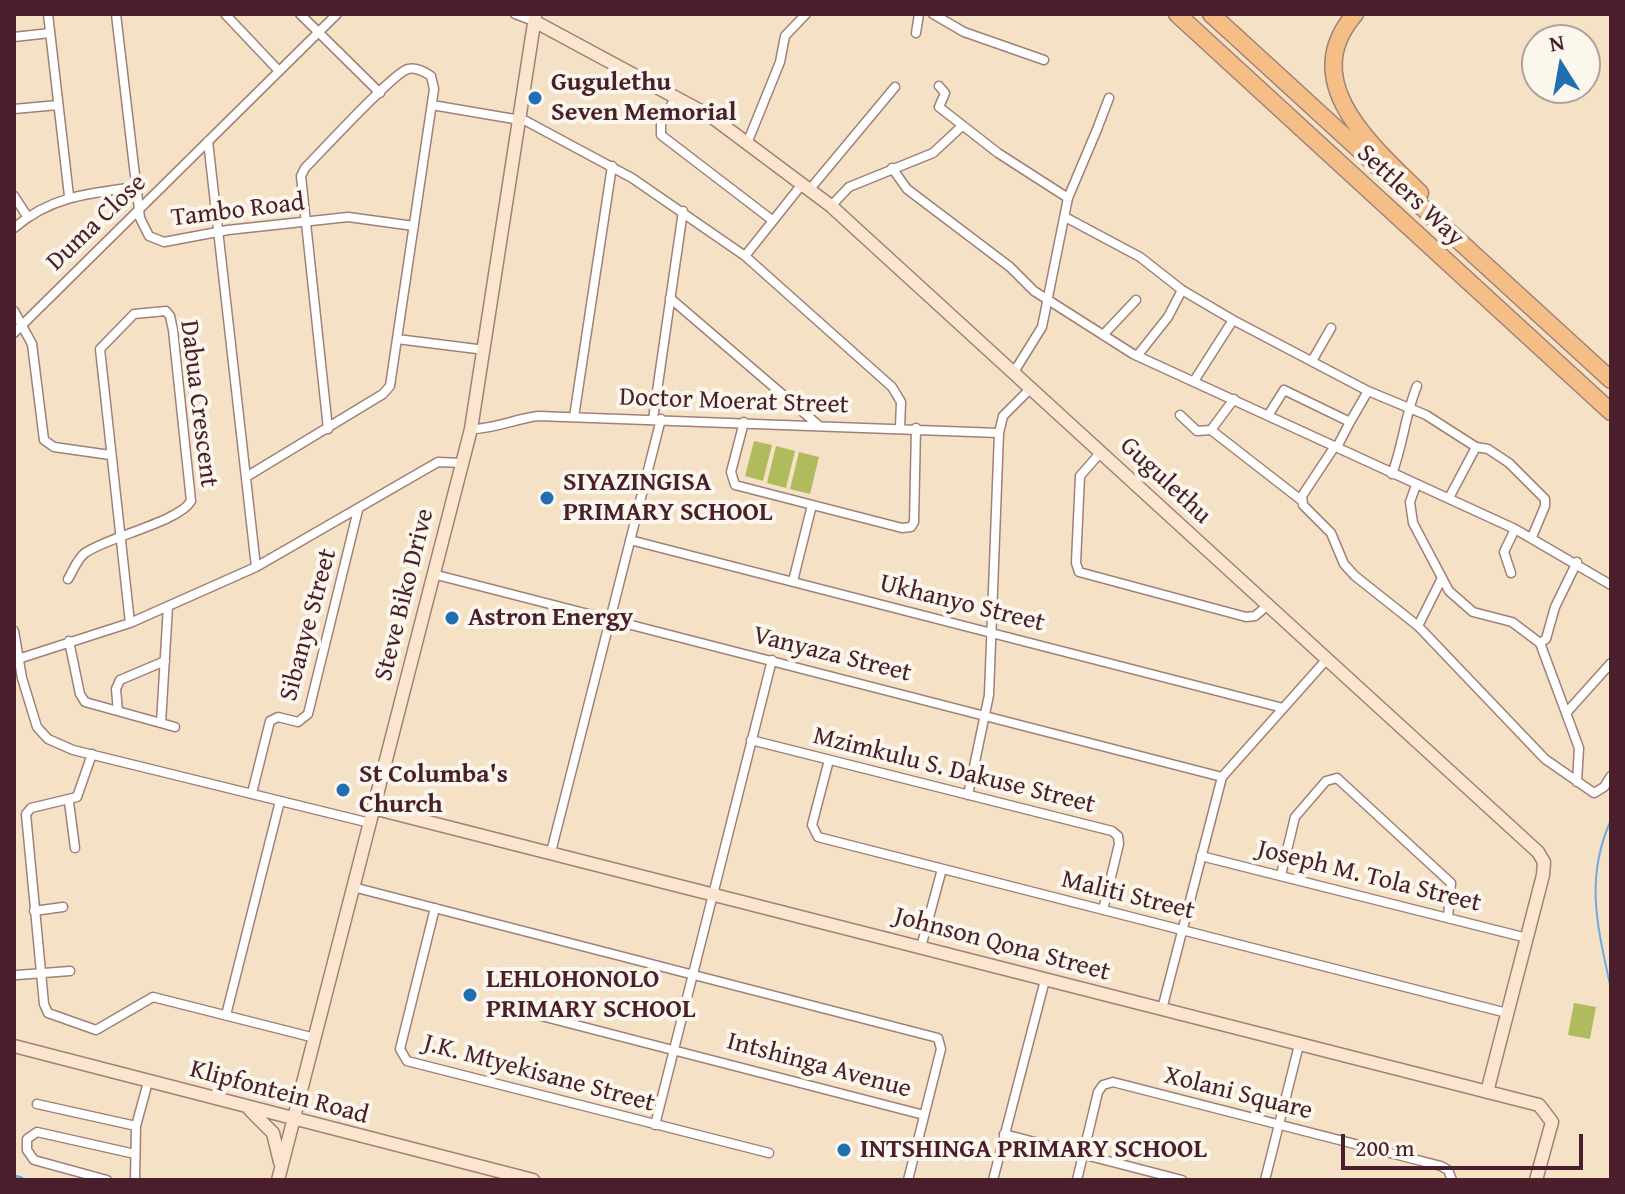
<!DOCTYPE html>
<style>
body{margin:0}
#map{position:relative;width:1625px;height:1194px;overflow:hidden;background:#f5e1c6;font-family:"Gentium Book Plus",serif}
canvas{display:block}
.frame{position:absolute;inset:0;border:16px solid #4a1f2b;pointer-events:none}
.north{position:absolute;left:1521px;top:24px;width:80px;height:80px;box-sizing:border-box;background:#fbf7ec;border:2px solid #b4a19f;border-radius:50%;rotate:349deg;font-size:22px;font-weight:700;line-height:32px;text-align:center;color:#4a1f2b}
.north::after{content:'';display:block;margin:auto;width:28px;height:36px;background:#1f6fb2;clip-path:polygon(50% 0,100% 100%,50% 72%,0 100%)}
.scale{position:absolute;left:1341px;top:1134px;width:242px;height:36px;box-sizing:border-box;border:4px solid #4a1f2b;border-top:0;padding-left:10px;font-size:24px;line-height:28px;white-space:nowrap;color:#4a1f2b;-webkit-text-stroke:6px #fbf7ec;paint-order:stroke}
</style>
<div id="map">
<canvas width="1625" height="1194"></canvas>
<div class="frame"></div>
<div class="north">N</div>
<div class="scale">200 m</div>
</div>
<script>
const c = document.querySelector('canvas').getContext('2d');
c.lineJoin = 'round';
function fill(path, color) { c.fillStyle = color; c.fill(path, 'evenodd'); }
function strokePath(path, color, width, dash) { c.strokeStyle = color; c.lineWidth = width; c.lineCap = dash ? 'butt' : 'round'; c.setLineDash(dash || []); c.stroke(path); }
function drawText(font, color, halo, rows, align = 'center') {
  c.font = font + ' "Gentium Book Plus",serif'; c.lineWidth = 8; c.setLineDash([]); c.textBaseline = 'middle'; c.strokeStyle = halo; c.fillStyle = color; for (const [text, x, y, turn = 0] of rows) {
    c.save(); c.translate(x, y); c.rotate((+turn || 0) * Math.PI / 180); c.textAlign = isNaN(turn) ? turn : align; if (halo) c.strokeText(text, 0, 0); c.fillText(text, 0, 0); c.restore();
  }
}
fill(new Path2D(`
 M 754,441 L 772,445 L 763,481 L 745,476 Z
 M 776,446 L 795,451 L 786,488 L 767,483 Z
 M 799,452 L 819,457 L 810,494 L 790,489 Z
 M 1574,1003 L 1596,1007 L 1590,1039 L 1568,1035 Z`), '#b0bb5d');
strokePath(new Path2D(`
 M 1611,820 C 1584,879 1598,929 1611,989`), '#6eabe0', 2);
strokePath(new Path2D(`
 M 17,1179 L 20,1180`), '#6eabe0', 8);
const street = new Path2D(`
 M 48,14 L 69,196
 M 116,14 L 140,218 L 149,236 L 164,242 L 228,230 L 348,217 L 414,226
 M 225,14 L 279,71
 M 300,14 L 380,93
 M 515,14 L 534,21
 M 933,14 L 964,32 L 1044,60
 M 916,33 L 919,14
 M 14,37 L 50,33
 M 939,86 L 945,93 L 939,107 L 998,153 L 1068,198
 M 676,97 L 661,122 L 661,135 L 772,220
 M 432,105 L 526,121 L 632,178 L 745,256 L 892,387 L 901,402 L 900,428
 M 14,109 L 58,105
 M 1099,124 L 1109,98
 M 208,141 L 256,567
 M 748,141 L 780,62 L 785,36 L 806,14
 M 892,168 L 907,189 L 1010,267 L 1034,291 L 1133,354 L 1515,529 L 1611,585
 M 810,189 L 895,87
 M 14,196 L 27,216
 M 831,206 L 849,187 L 933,153 L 962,126
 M 1065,217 L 1140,257 L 1182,290 L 1233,320 L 1368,391 L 1426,415 L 1476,447 L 1488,449 L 1509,463 L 1545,499 L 1545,506 L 1532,537
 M 14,228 C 51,196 90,193 136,187
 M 745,256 L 803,183
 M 670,298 L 817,424
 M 14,311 L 32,344 L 44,440 L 54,447 L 110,455
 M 14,333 L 337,14
 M 1103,335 L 1136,300
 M 397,339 L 485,350
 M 1137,356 L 1168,317 L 1182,290
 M 1312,361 L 1331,328
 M 1014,372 L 1042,327 L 1068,198 L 1098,127
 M 1194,381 L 1233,320
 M 1234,399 L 1211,430 L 1301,500
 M 1269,414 L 1284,390 L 1350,422 L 1337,447
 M 1180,415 L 1197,431 L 1211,430
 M 574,417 L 612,166
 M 653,419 L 683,211
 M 744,422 L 731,472 L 735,485 L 902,528 L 911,527 L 914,522 L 916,428
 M 1350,422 L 1368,391
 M 471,429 C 495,429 514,419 538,416 L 999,433
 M 1335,446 L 1302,496 L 1303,505 L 1331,533 L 1344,564 L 1355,576 L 1418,626
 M 1101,452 L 1080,476 L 1076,563 L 1079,572 L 1246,617 L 1255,616 L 1268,605
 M 1392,474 C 1403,445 1405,415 1417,386
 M 246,477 L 383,394 L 390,386 L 434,89 L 431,76 C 425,72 416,67 408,69 C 394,72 320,153 305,168 L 301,176 L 328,429
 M 1416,485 L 1410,502 L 1413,523 L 1449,591 L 1473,612 L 1512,622 L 1540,643 L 1579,748 L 1577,782
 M 1449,498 L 1476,447
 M 630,540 L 1283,708
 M 1511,573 L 1504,552 L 1515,529
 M 433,574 L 1222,777
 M 68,579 C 73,571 77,559 85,553 C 107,537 179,522 191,501 L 173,330 L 170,316 L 166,311 L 134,314 L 100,349 L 130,623
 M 1441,580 L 1418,626 L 1545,759 L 1594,793 L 1604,787 L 1611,776
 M 793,581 L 812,505
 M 14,631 L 22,678 L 37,727 L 48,739 L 73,750 L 370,823
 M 69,641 L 80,694 L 85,702 L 175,727
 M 1540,643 L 1546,639 L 1555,607 L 1577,562
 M 18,659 L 130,623 L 256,567 L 438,462 L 462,463
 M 118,711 L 116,689 L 120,680 L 165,661
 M 1567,712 L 1611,663
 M 161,723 L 168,606
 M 751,740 L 1112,831 L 1118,836 L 1119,844 L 1103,910
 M 92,754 L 77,797 L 31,808 L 26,814 L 44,1004 L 48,1013 L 96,1030 L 153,997 L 315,1038
 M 829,760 L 812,825 L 818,837 L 1507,1013
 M 252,793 L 270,721 L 278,717 L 298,722 L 308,714 L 358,510
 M 968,795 L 989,695 L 999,433 L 1003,416 L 1032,387
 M 69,802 L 75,848
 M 551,852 L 661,419
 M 1201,856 L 1527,938
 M 1281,875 L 1295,817 L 1326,781 L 1337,778 L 1451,883 L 1448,918
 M 353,887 L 938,1038 L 941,1049 L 908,1180
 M 435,908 L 400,1049 L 407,1061 L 769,1153
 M 34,911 L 63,907
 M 921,947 L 942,869
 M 17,975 L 70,971
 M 1162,1009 L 1222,777 L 1327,659
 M 518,1010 L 924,1115
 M 226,1015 L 280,801
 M 37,1104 L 136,1126
 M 655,1125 L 772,660
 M 1004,1134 L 1182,1180
 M 107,1180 L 34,1160 L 27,1150 L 27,1139 L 37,1132 L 135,1154
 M 135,1180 L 136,1126 L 148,1082
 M 993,1180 L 1045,980
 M 1077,1180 L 1098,1092 L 1103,1085 L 1113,1082 L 1441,1166 L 1448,1170 L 1452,1180
 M 1265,1180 L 1299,1045`);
const secondary = new Path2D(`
 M 534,21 L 712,117 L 831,206 L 1538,852 L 1544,862 L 1543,875 L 1487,1092
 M 373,808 L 1539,1105 L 1552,1122 L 1536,1180
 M 14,1046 L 533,1180
 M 250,1110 L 273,1133 L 280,1162
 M 278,1180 L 471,429 L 535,17`);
const highway = new Path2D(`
 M 1177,14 L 1611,412
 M 1211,14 L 1611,380
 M 1355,14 C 1295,83 1375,148 1420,193`);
strokePath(street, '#a08078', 11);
strokePath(secondary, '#a08078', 15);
strokePath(highway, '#a08078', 19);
strokePath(street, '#fff', 8);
strokePath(secondary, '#fbe5cf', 12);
strokePath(highway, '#f6be87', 16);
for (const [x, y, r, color] of [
 [535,98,8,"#1f6fb2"],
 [547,498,8,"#1f6fb2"],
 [452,618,8,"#1f6fb2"],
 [343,790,8,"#1f6fb2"],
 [470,995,8,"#1f6fb2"],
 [844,1150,8,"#1f6fb2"]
]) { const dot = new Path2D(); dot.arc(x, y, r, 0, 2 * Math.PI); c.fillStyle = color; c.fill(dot); strokePath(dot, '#fbf7ec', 3); }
drawText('bold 26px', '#4a1f2b', '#fbf7ec', [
 ["Gugulethu",551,83],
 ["Seven Memorial",551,113],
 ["SIYAZINGISA",563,483],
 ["PRIMARY SCHOOL",563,513],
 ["Astron Energy",468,618],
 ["St Columba's",359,775],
 ["Church",359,805],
 ["LEHLOHONOLO",486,980],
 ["PRIMARY SCHOOL",486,1010],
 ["INTSHINGA PRIMARY SCHOOL",860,1150]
], 'left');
drawText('26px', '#4a1f2b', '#fbf7ec', [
 ["Settlers Way",1410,196,43],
 ["Tambo Road",238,211,-7],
 ["Duma Close",97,223,-44],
 ["Doctor Moerat Street",734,402,2],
 ["Dabua Crescent",198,404,83],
 ["Gugulethu",1165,481,43],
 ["Steve Biko Drive",405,595,-76],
 ["Ukhanyo Street",962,604,14],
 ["Sibanye Street",309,625,-75],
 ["Vanyaza Street",832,655,14],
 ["Mzimkulu S. Dakuse Street",954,771,14],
 ["Joseph M. Tola Street",1369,877,14],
 ["Maliti Street",1128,896,14],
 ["Johnson Qona Street",1002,945,15],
 ["Intshinga Avenue",819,1066,15],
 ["J.K. Mtyekisane Street",539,1074,15],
 ["Klipfontein Road",279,1093,15],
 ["Xolani Square",1238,1094,14]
]);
</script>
